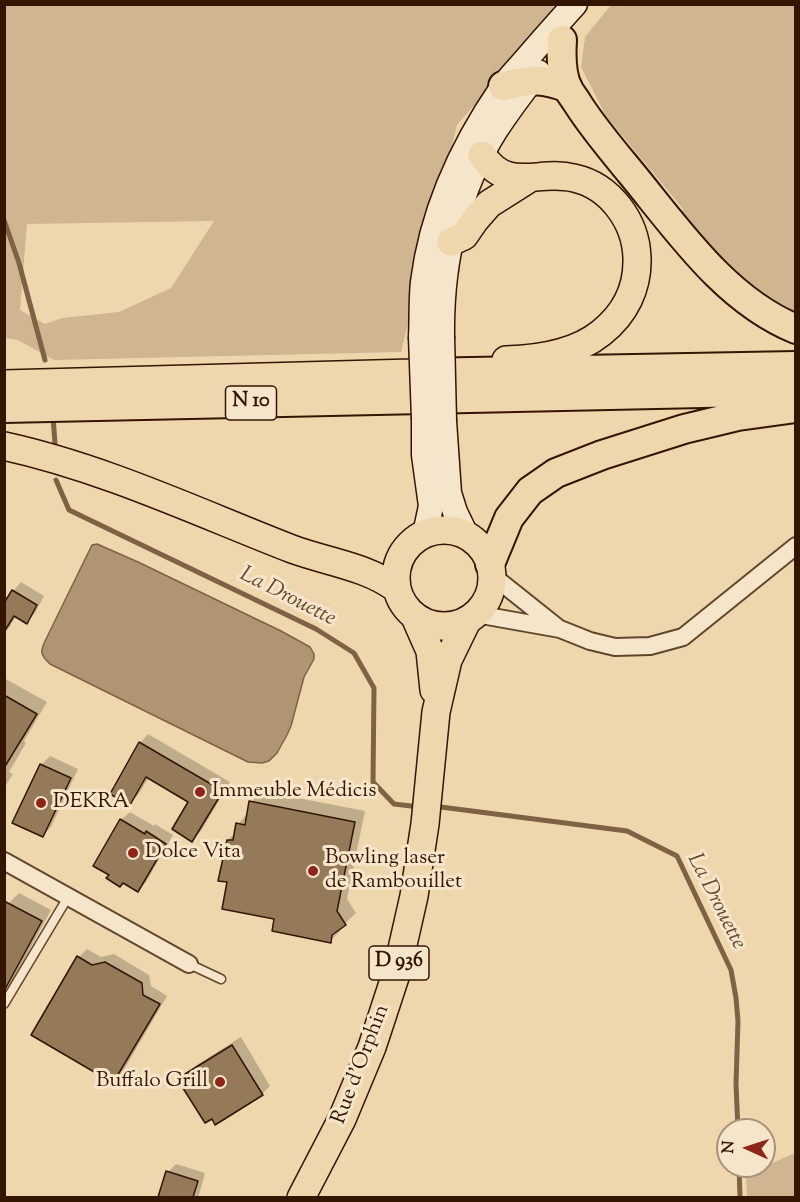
<!DOCTYPE html>
<meta charset="utf-8">
<style>
body{margin:0}
#map{position:relative;width:800px;height:1202px;overflow:hidden;background:#efd7ad;font-family:"Sorts Mill Goudy",serif}
canvas{display:block}
.frame{position:absolute;inset:0;border:6px solid #331501;pointer-events:none}
.north{position:absolute;left:716px;top:1118px;width:60px;height:60px;box-sizing:border-box;background:#f5e5ca;border:2px solid #a7927a;border-radius:50%;rotate:273deg;font-size:16px;font-weight:700;line-height:24px;text-align:center;color:#331501}
.north::after{content:'';display:block;margin:auto;width:21px;height:27px;background:#8f2418;clip-path:polygon(50% 0,100% 100%,50% 72%,0 100%)}
</style>
<div id="map">
<canvas width="800" height="1202"></canvas>
<div class="frame"></div>
<div class="north">N</div>
</div>
<script>
const c = document.querySelector('canvas').getContext('2d');
c.lineJoin = 'round';
function fill(path, color) { c.fillStyle = color; c.fill(path, 'evenodd'); }
function strokePath(path, color, width, dash) { c.strokeStyle = color; c.lineWidth = width; c.lineCap = dash ? 'butt' : 'round'; c.setLineDash(dash || []); c.stroke(path); }
function drawText(font, color, halo, rows, align = 'center') {
  c.font = font + ' "Sorts Mill Goudy",serif'; c.lineWidth = 6; c.setLineDash([]); c.textBaseline = 'middle'; c.strokeStyle = halo; c.fillStyle = color; for (const [text, x, y, turn = 0] of rows) {
    c.save(); c.translate(x, y); c.rotate((+turn || 0) * Math.PI / 180); c.textAlign = isNaN(turn) ? turn : align; if (halo) c.strokeText(text, 0, 0); c.fillText(text, 0, 0); c.restore();
  }
}
fill(new Path2D(`
 M 4,5 L 562,5 L 457,125 L 401,352 L 54,360 L 18,340 L 5,338 ZM 214,221 L 171,288 L 119,312 L 62,318 L 45,324 L 20,310 L 27,224 Z
 M 611,5 L 795,5 L 795,317 L 754,293 L 678,215 L 683,209 L 606,116 L 581,67 L 585,37 Z
 M 795,1153 L 795,1197 L 747,1197 L 746,1172 L 768,1165 Z`), '#cfb690');
const water = new Path2D(`
 M 97,544 L 138,562 L 281,631 L 310,647 L 314,654 L 314,659 L 304,677 L 291,726 L 287,735 L 277,753 L 269,761 L 262,763 L 248,762 L 50,664 C 38,653 41,650 47,637 L 92,545 Z`);
fill(water, '#af9573');
strokePath(water, '#7d6245', 1.5);
fill(new Path2D(`
 M 21,582 L 44,596 L 35,613 L 26,622 L 16,616 L 9,628 L 4,633 L 4,599 L 7,601 L 13,591 Z
 M 4,678 L 47,702 L 24,741 L 26,743 L 9,772 L 13,774 L 4,788 Z
 M 148,734 L 230,782 L 201,831 L 192,840 L 190,801 L 149,777 L 138,795 L 130,803 L 140,743 Z
 M 50,756 L 78,769 L 51,827 L 43,835 L 14,823 L 42,764 Z
 M 262,791 L 365,811 L 347,899 L 356,913 L 342,926 L 341,930 L 330,941 L 276,918 L 228,881 L 228,840 L 236,832 L 238,824 L 248,813 L 251,802 Z
 M 130,812 L 154,826 L 155,824 L 173,835 L 146,882 L 138,890 L 121,820 Z
 M 19,893 L 51,910 L 4,997 L 4,911 L 9,903 Z
 M 87,949 L 101,957 L 114,954 L 149,975 L 151,986 L 167,996 L 122,1073 L 113,1081 L 79,957 Z
 M 241,1037 L 270,1086 L 262,1094 L 183,1085 L 190,1079 L 187,1074 L 195,1066 Z
 M 176,1164 L 205,1173 L 198,1198 L 160,1198 L 168,1172 Z`), '#0003');
strokePath(new Path2D(`
 M 4,220 L 19,263 L 45,360
 M 53,416 L 55,444
 M 56,480 L 69,510 L 316,629 L 354,653 L 374,688 L 373,782 L 394,804 L 411,806
 M 441,807 L 627,831 L 677,856 L 731,970 L 736,998 L 738,1021 L 736,1084 L 738,1130
 M 739,1166 L 740,1198`), '#7d6245', 5);
const building = new Path2D(`
 M 12,590 L 37,605 L 27,624 L 14,616 L 4,632 L 4,603 Z
 M 4,695 L 37,714 L 4,768 Z
 M 139,742 L 223,791 L 192,842 L 172,829 L 188,802 L 146,777 L 130,805 L 110,794 Z
 M 40,764 L 71,778 L 43,837 L 12,823 Z
 M 249,801 L 355,822 L 337,911 L 346,925 L 332,935 L 331,943 L 272,931 L 274,919 L 222,909 L 227,882 L 218,881 L 227,840 L 233,840 L 236,823 L 245,825 Z
 M 120,819 L 145,834 L 146,831 L 166,844 L 138,892 L 123,883 L 120,887 L 106,878 L 109,875 L 93,866 Z
 M 4,901 L 42,921 L 4,991 Z
 M 77,956 L 92,965 L 105,962 L 142,983 L 143,995 L 160,1004 L 113,1083 L 31,1035 Z
 M 232,1045 L 263,1095 L 215,1125 L 212,1119 L 205,1123 L 181,1085 L 189,1080 L 185,1074 Z
 M 166,1171 L 198,1181 L 193,1197 L 158,1197 Z`);
fill(building, '#957a5a');
strokePath(building, '#331501', 1.5);
const service = new Path2D(`
 M 189,964 L 221,979
 M 4,1004 L 68,897`);
const minor = new Path2D(`
 M 493,576 L 557,627
 M 476,614 L 560,629 L 590,641 L 615,647 L 650,646 L 683,637 L 796,546
 M 4,861 L 189,964`);
const secondary = new Path2D(`
 M 442,336 C 441,263 456,194 495,131 C 508,111 523,91 538,72
 M 421,337 C 422,319 421,300 423,282 C 432,211 462,146 502,88 C 508,79 516,71 523,63 C 540,43 557,24 575,4
 M 424,419 L 424,455 L 431,506 L 425,534
 M 444,421 L 449,493 L 455,512 L 466,535`);
const primary = new Path2D(`
 M 482,155 C 509,194 537,169 574,178 C 610,186 636,221 637,258 C 638,288 625,314 601,333 C 575,354 539,359 506,360
 M 451,242 L 464,236 L 475,220 L 489,204 L 530,178
 M 4,384 L 412,373 L 431,362 L 435,362
 M 4,446 C 104,468 197,512 292,549 C 327,562 366,566 397,589
 M396 578a48 48 0 1 1 96 0a48 48 0 1 1-96 0Z
 M 415,617 L 430,651 L 434,690
 M 301,1198 L 342,1119 L 372,1047 L 397,971 L 414,896 L 425,824 L 436,712 L 448,660 L 467,621`);
const trunk = new Path2D(`
 M 562,40 C 561,55 561,75 568,89 C 571,94 575,99 578,104 C 594,129 613,151 631,173 C 678,230 725,300 796,329
 M 503,86 C 531,80 540,77 568,88
 M 417,373 L 796,366
 M 4,408 L 796,391
 M 490,564 L 509,518 L 530,491 L 556,473 L 602,455 L 684,429 L 738,416 L 796,408`);
strokePath(service, '#62462c', 11);
strokePath(minor, '#62462c', 20);
strokePath(secondary, '#331501', 27);
strokePath(primary, '#331501', 30);
strokePath(trunk, '#331501', 32);
strokePath(service, '#f5e5ca', 8);
strokePath(minor, '#f5e5ca', 16);
strokePath(secondary, '#f5e5ca', 24);
strokePath(primary, '#efd7ad', 27);
strokePath(trunk, '#efd7ad', 28);
const secondaryBridge = new Path2D(`
 M 442,336 L 444,421
 M 421,337 L 424,419`);
strokePath(secondaryBridge, '#331501', 27, []);
strokePath(secondaryBridge, '#f5e5ca', 24);
for (const [x, y, r, color] of [
 [200,792,6,"#8f2418"],
 [41,803,6,"#8f2418"],
 [133,853,6,"#8f2418"],
 [313,871,6,"#8f2418"],
 [220,1082,6,"#8f2418"]
]) { const dot = new Path2D(); dot.arc(x, y, r, 0, 2 * Math.PI); c.fillStyle = color; c.fill(dot); strokePath(dot, '#f5e5ca', 2); }
for (const [x, y, w] of [
 [251,403,51],
 [399,963,60]
]) { const box = new Path2D(); box.roundRect(x - w / 2, y - 17, w, 34, 4.5); c.fillStyle = '#f5e5ca'; c.fill(box); strokePath(box, '#331501', 1.5); }
drawText('bold 20px', '#331501', null, [
 ["N 10",251,403],
 ["D 936",399,963]
]);
drawText('21px', '#331501', '#f5e5ca', [
 ["Immeuble Médicis",212,792],
 ["DEKRA",53,803],
 ["Dolce Vita",145,853],
 ["Bowling laser",325,859],
 ["de Rambouillet",325,883],
 ["Buffalo Grill",208,1082,"right"]
], 'left');
drawText('21px', '#331501', '#f5e5ca', [
 ["Rue d'Orphin",362,1065,-69]
]);
drawText('italic 22px', '#65482f', '#f5e5ca', [
 ["La Drouette",287,598,27],
 ["La Drouette",715,902,63]
]);
</script>
